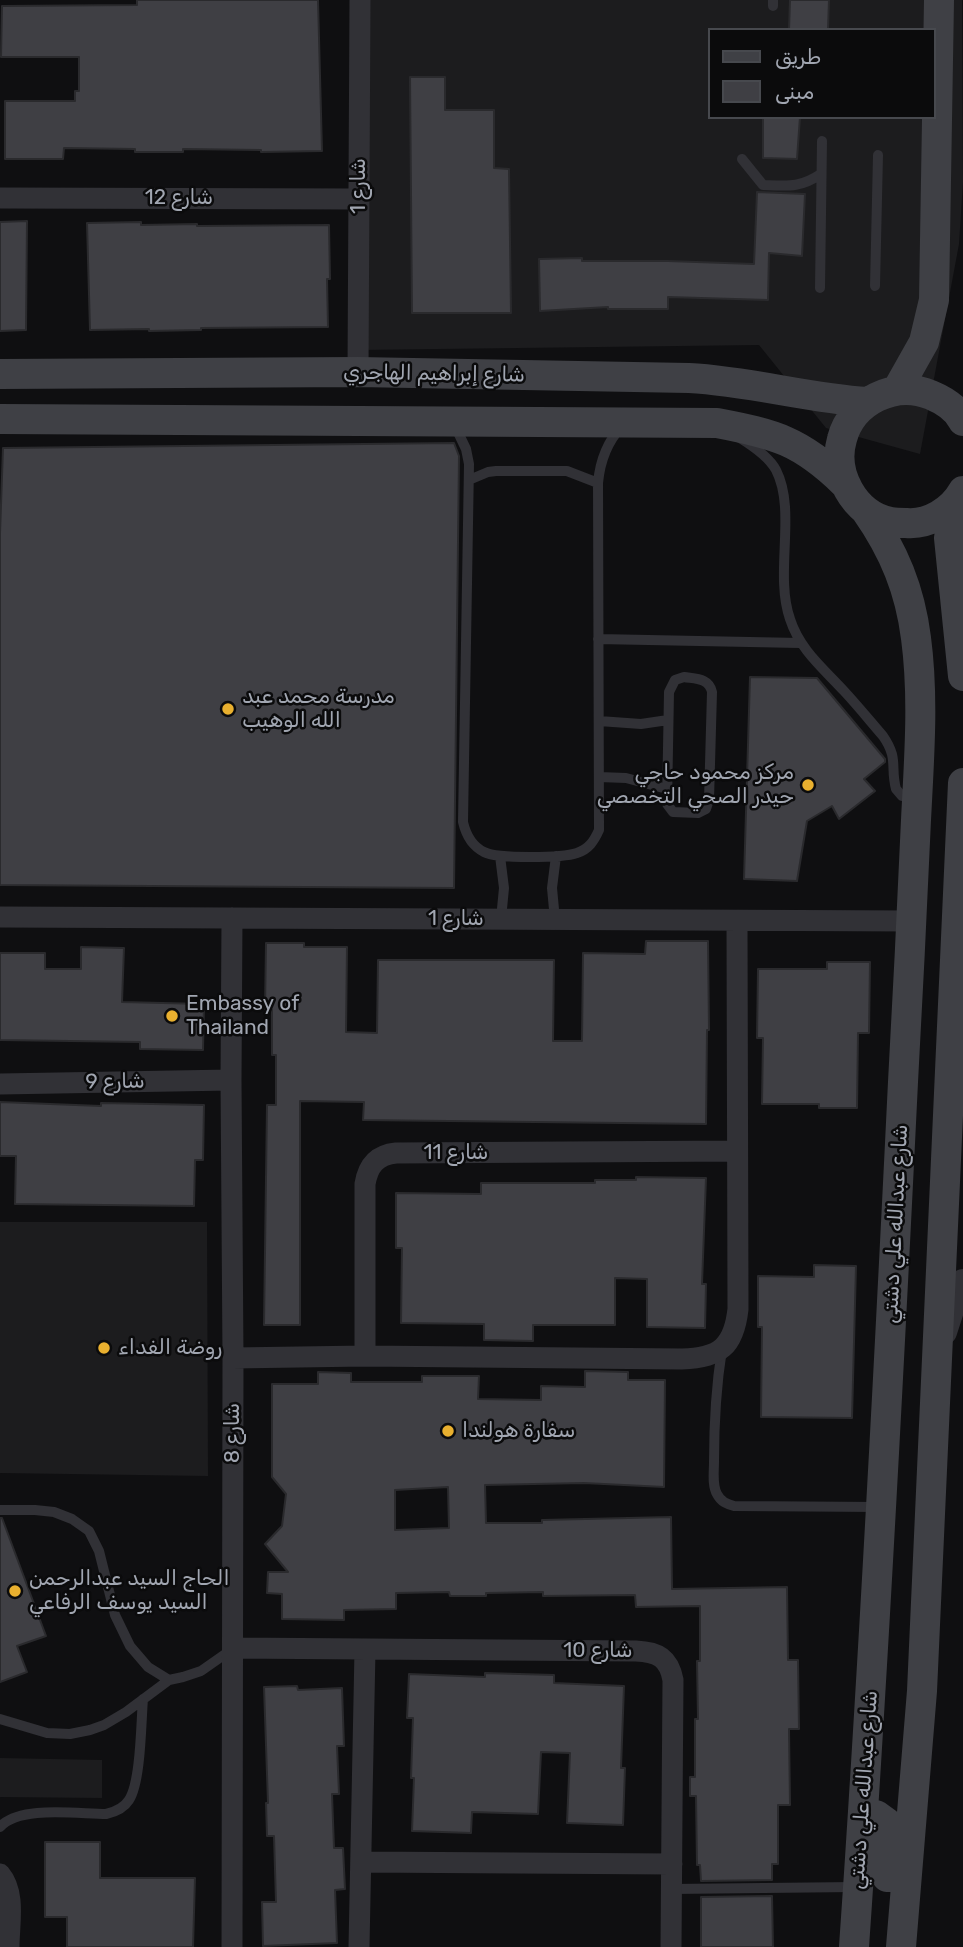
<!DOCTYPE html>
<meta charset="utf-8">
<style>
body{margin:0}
#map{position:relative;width:963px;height:1947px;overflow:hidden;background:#0f0f11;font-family:Rubik,Cairo,sans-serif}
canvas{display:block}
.legend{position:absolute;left:708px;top:28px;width:228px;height:91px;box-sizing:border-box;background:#0b0b0c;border:2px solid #47494e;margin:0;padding:9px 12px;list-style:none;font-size:21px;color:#a1a6b1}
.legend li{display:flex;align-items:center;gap:14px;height:35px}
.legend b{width:35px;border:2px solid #47494e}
</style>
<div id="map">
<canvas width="963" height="1947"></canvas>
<ul class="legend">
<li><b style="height:9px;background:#3f4045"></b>طريق</li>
<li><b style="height:19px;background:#3f3f44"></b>مبنى</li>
</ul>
</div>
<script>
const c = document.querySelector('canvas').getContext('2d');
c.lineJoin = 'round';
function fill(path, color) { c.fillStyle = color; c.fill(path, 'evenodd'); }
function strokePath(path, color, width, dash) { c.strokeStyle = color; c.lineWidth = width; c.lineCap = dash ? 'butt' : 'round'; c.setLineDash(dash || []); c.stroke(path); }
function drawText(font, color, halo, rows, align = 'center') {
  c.font = font + ' Rubik,Cairo,sans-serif'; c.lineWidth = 5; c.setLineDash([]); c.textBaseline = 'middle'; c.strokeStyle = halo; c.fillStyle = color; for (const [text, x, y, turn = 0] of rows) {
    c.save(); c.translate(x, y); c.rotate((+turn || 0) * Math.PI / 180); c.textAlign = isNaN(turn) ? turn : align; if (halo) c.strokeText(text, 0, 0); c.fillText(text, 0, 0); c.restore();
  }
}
fill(new Path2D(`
 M 360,0 L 962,0 L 963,182 L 959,244 L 920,454 L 826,428 L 759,345 L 358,350 ZM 709,30 L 933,30 L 933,117 L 709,117 Z
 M 0,1222 L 207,1222 L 208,1476 L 0,1473 Z
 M 0,1758 L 102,1760 L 102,1798 L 0,1797 Z`), '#1c1c1e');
const building = new Path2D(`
 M 137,0 L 318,0 L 322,151 L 261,152 L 261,150 L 183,149 L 183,152 L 135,152 L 135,149 L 64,148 L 63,159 L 5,159 L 5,101 L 75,101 L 75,91 L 79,91 L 79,57 L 1,57 L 2,6 L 137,5 Z
 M 790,0 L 829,0 L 828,30 L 789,30 Z
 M 410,77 L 445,77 L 445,110 L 494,110 L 494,168 L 509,169 L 511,313 L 412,313 Z
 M 774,117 L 800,117 L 797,159 L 763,158 L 763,118 Z
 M 757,192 L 805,194 L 802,256 L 769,253 L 768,300 L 668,297 L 668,309 L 608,309 L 608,307 L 540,311 L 539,259 L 582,258 L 582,261 L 668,261 L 754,264 Z
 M 27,221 L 26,330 L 0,331 L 0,222 Z
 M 141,222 L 141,225 L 197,224 L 197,226 L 329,225 L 330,279 L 327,279 L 328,327 L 201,328 L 201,330 L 149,331 L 149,329 L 90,330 L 87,223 Z
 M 454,443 L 459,456 L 454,888 L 0,885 L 0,533 L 3,448 Z
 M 750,677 L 817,678 L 885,759 L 885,762 L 864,779 L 875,791 L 839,819 L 832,806 L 807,821 L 797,881 L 744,879 Z
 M 646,941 L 708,941 L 709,1030 L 707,1030 L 706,1124 L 363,1120 L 364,1102 L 300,1101 L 300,1325 L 264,1325 L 267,1105 L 276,1105 L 276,1055 L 272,1055 L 272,1010 L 265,1010 L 266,943 L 304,943 L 304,947 L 347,947 L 346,1032 L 377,1033 L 378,960 L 554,960 L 553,1041 L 582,1041 L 583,953 L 645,954 Z
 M 81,947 L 124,948 L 122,1002 L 204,1004 L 203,1050 L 140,1049 L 140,1042 L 0,1040 L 0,953 L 45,953 L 45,969 L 81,969 Z
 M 827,962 L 870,962 L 869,1033 L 858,1033 L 857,1108 L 819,1108 L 819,1104 L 762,1104 L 763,1038 L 757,1038 L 758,969 L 827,969 Z
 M 0,1102 L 101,1106 L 101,1103 L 204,1105 L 203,1160 L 195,1160 L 194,1206 L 15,1204 L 16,1156 L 0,1156 Z
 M 636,1177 L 706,1178 L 702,1284 L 706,1284 L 705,1328 L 647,1327 L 647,1279 L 615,1278 L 615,1325 L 533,1325 L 533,1341 L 484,1340 L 484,1324 L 401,1323 L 402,1248 L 396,1248 L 396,1193 L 481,1194 L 481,1183 L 595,1183 L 595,1180 L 636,1180 Z
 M 814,1265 L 856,1266 L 852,1418 L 761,1417 L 762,1327 L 758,1327 L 758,1276 L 814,1277 Z
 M 585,1371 L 628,1372 L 628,1380 L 665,1380 L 664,1487 L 584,1483 L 485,1485 L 486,1523 L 542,1523 L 542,1520 L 671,1517 L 672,1589 L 787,1587 L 788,1660 L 798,1660 L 799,1729 L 789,1729 L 790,1805 L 778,1805 L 778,1864 L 772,1864 L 772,1880 L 701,1881 L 700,1865 L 697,1865 L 696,1796 L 690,1796 L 690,1777 L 695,1777 L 695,1719 L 698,1719 L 697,1661 L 700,1661 L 700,1606 L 636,1607 L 635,1595 L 543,1596 L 543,1592 L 486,1593 L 486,1596 L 450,1596 L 449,1592 L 396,1593 L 396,1609 L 344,1610 L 344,1620 L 282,1619 L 282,1594 L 267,1593 L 268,1572 L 288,1572 L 265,1544 L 282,1526 L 286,1494 L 272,1477 L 272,1384 L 318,1384 L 318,1372 L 351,1373 L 351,1382 L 422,1382 L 422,1376 L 479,1376 L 478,1399 L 541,1400 L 541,1386 L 585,1387 ZM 448,1487 L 449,1528 L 395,1530 L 395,1490 Z
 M 0,1518 L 2,1518 L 46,1636 L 17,1646 L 27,1672 L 0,1682 Z
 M 485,1673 L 554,1675 L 554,1683 L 624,1686 L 621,1768 L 625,1768 L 623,1825 L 567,1823 L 570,1753 L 541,1752 L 538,1814 L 472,1812 L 471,1833 L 412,1831 L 414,1778 L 411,1778 L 413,1718 L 407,1718 L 409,1674 L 485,1677 Z
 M 297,1686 L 298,1690 L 342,1688 L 344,1746 L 337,1746 L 339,1794 L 332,1794 L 334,1848 L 343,1848 L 345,1889 L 335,1890 L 337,1943 L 263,1946 L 262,1902 L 276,1902 L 274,1836 L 267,1836 L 266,1803 L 268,1803 L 264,1687 Z
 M 45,1842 L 100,1842 L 100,1878 L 195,1878 L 193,1947 L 67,1947 L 67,1917 L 45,1917 Z
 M 772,1896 L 773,1947 L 701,1947 L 701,1897 Z`);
fill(building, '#3f3f44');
strokePath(building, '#2a2a2d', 2);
strokePath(new Path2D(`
 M 773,6 L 773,0
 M 742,159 L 763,185 C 788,186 800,188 821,174
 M 875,286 L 878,155
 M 820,288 L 822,141
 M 455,426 L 466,449 L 469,464 L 463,822 C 466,835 472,846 484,852 C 497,859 563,858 577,853 C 589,849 594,841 599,830 L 598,483 C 600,461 607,442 622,426
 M 740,438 C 753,446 769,457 776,470 C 797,511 774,573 790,619 C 800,650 823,668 844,691 C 858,706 870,721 883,736 C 899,759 890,767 896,789 L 902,796 L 914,799
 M 469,480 L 488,472 L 496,471 L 567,471 L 598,483
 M 598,639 L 800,643
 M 684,677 C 696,679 709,678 712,692 L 709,800 L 706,809 L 698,813 L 673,812 L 667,804 L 669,692 L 675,680 Z
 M 599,721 L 641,724 L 668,720
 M 599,777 L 626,778 L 667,789
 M 500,856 L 504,888 L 501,919
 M 555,920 L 552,888 L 556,856
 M 722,1349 C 716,1387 714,1424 714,1462 C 714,1472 712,1485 717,1494 C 721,1502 727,1504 734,1506 L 879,1507
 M 0,1510 L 35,1510 L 54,1512 L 72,1519 L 89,1531 L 99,1551 L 115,1615 L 130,1646 L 148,1667 L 169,1680
 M 0,1719 L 47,1733 L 70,1734 L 90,1730 L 104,1725 L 126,1712 L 169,1680 L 183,1677 L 201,1671 L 231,1650
 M 0,1827 C 19,1805 78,1814 106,1814 C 115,1812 124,1808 129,1800 C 141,1782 141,1722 143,1699
 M 672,1889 L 855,1887`), '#313136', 10);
strokePath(new Path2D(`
 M 0,198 L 359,199
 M 358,372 L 360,0
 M 0,917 L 912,921
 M 0,1084 L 231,1080
 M 365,1356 L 365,1184 C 368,1166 376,1155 396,1153 L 737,1151
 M 233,1358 L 365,1356 L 682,1359 C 720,1358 734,1346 738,1309 L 737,921
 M 233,1648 L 636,1651 C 658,1652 669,1658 673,1680 L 671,1947
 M 362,1862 L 672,1864
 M 0,1874 C 16,1893 9,1924 9,1947
 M 232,1947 L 233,1358 L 231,1080 L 232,918
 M 359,1947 L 365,1650`), '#313136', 21);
strokePath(new Path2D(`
 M 944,1332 L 956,1295 L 963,1282`), '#313136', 26);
strokePath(new Path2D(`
 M 0,374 L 358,372 L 689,378 C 749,381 807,398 867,402
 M 897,390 L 924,342 L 934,300 L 939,0
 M 0,419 L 717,423 C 775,434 801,441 844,483
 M 963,421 C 957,409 943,400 931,395 C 895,380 852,401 842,439 C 832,473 854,514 890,522 C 895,523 901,523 906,523 C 928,525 952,511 963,491
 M 958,500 L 949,538 L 963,676
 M 863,1813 L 876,1815 L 887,1823 L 889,1838 L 887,1877
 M 854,1947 C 874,1659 889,1370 903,1082 C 908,995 912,907 916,820 C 919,760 924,698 916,638 C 910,590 894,551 866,511
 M 901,1947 L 922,1691 L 963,783`), '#3f4045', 30);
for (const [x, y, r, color] of [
 [228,709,7,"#e9b02f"],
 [808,785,7,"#e9b02f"],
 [172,1016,7,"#e9b02f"],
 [104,1348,7,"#e9b02f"],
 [448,1431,7,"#e9b02f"],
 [15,1591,7,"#e9b02f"]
]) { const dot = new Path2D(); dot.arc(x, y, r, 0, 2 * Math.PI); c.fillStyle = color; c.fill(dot); strokePath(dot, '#0b0b0c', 2.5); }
drawText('21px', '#a1a6b1', '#0b0b0c', [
 ["شارع 1",359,186,-90],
 ["شارع 12",179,198],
 ["شارع إبراهيم الهاجري",434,374,1],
 ["شارع 1",456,919],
 ["شارع 9",115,1082,-1],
 ["شارع 11",456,1153],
 ["شارع عبدالله علي دشتي",896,1224,-87],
 ["شارع 8",233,1433,-90],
 ["شارع 10",598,1651],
 ["شارع عبدالله علي دشتي",864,1790,-86]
]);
drawText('21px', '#a1a6b1', '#0b0b0c', [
 ["مدرسة محمد عبد",242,697],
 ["الله الوهيب",242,721],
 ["مركز محمود حاجي",794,773,"right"],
 ["حيدر الصحي التخصصي",794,797,"right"],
 ["Embassy of",186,1004],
 ["Thailand",186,1028],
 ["روضة الفداء",118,1348],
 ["سفارة هولندا",462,1431],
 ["الحاج السيد عبدالرحمن",29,1579],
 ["السيد يوسف الرفاعي",29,1603]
], 'left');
</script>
